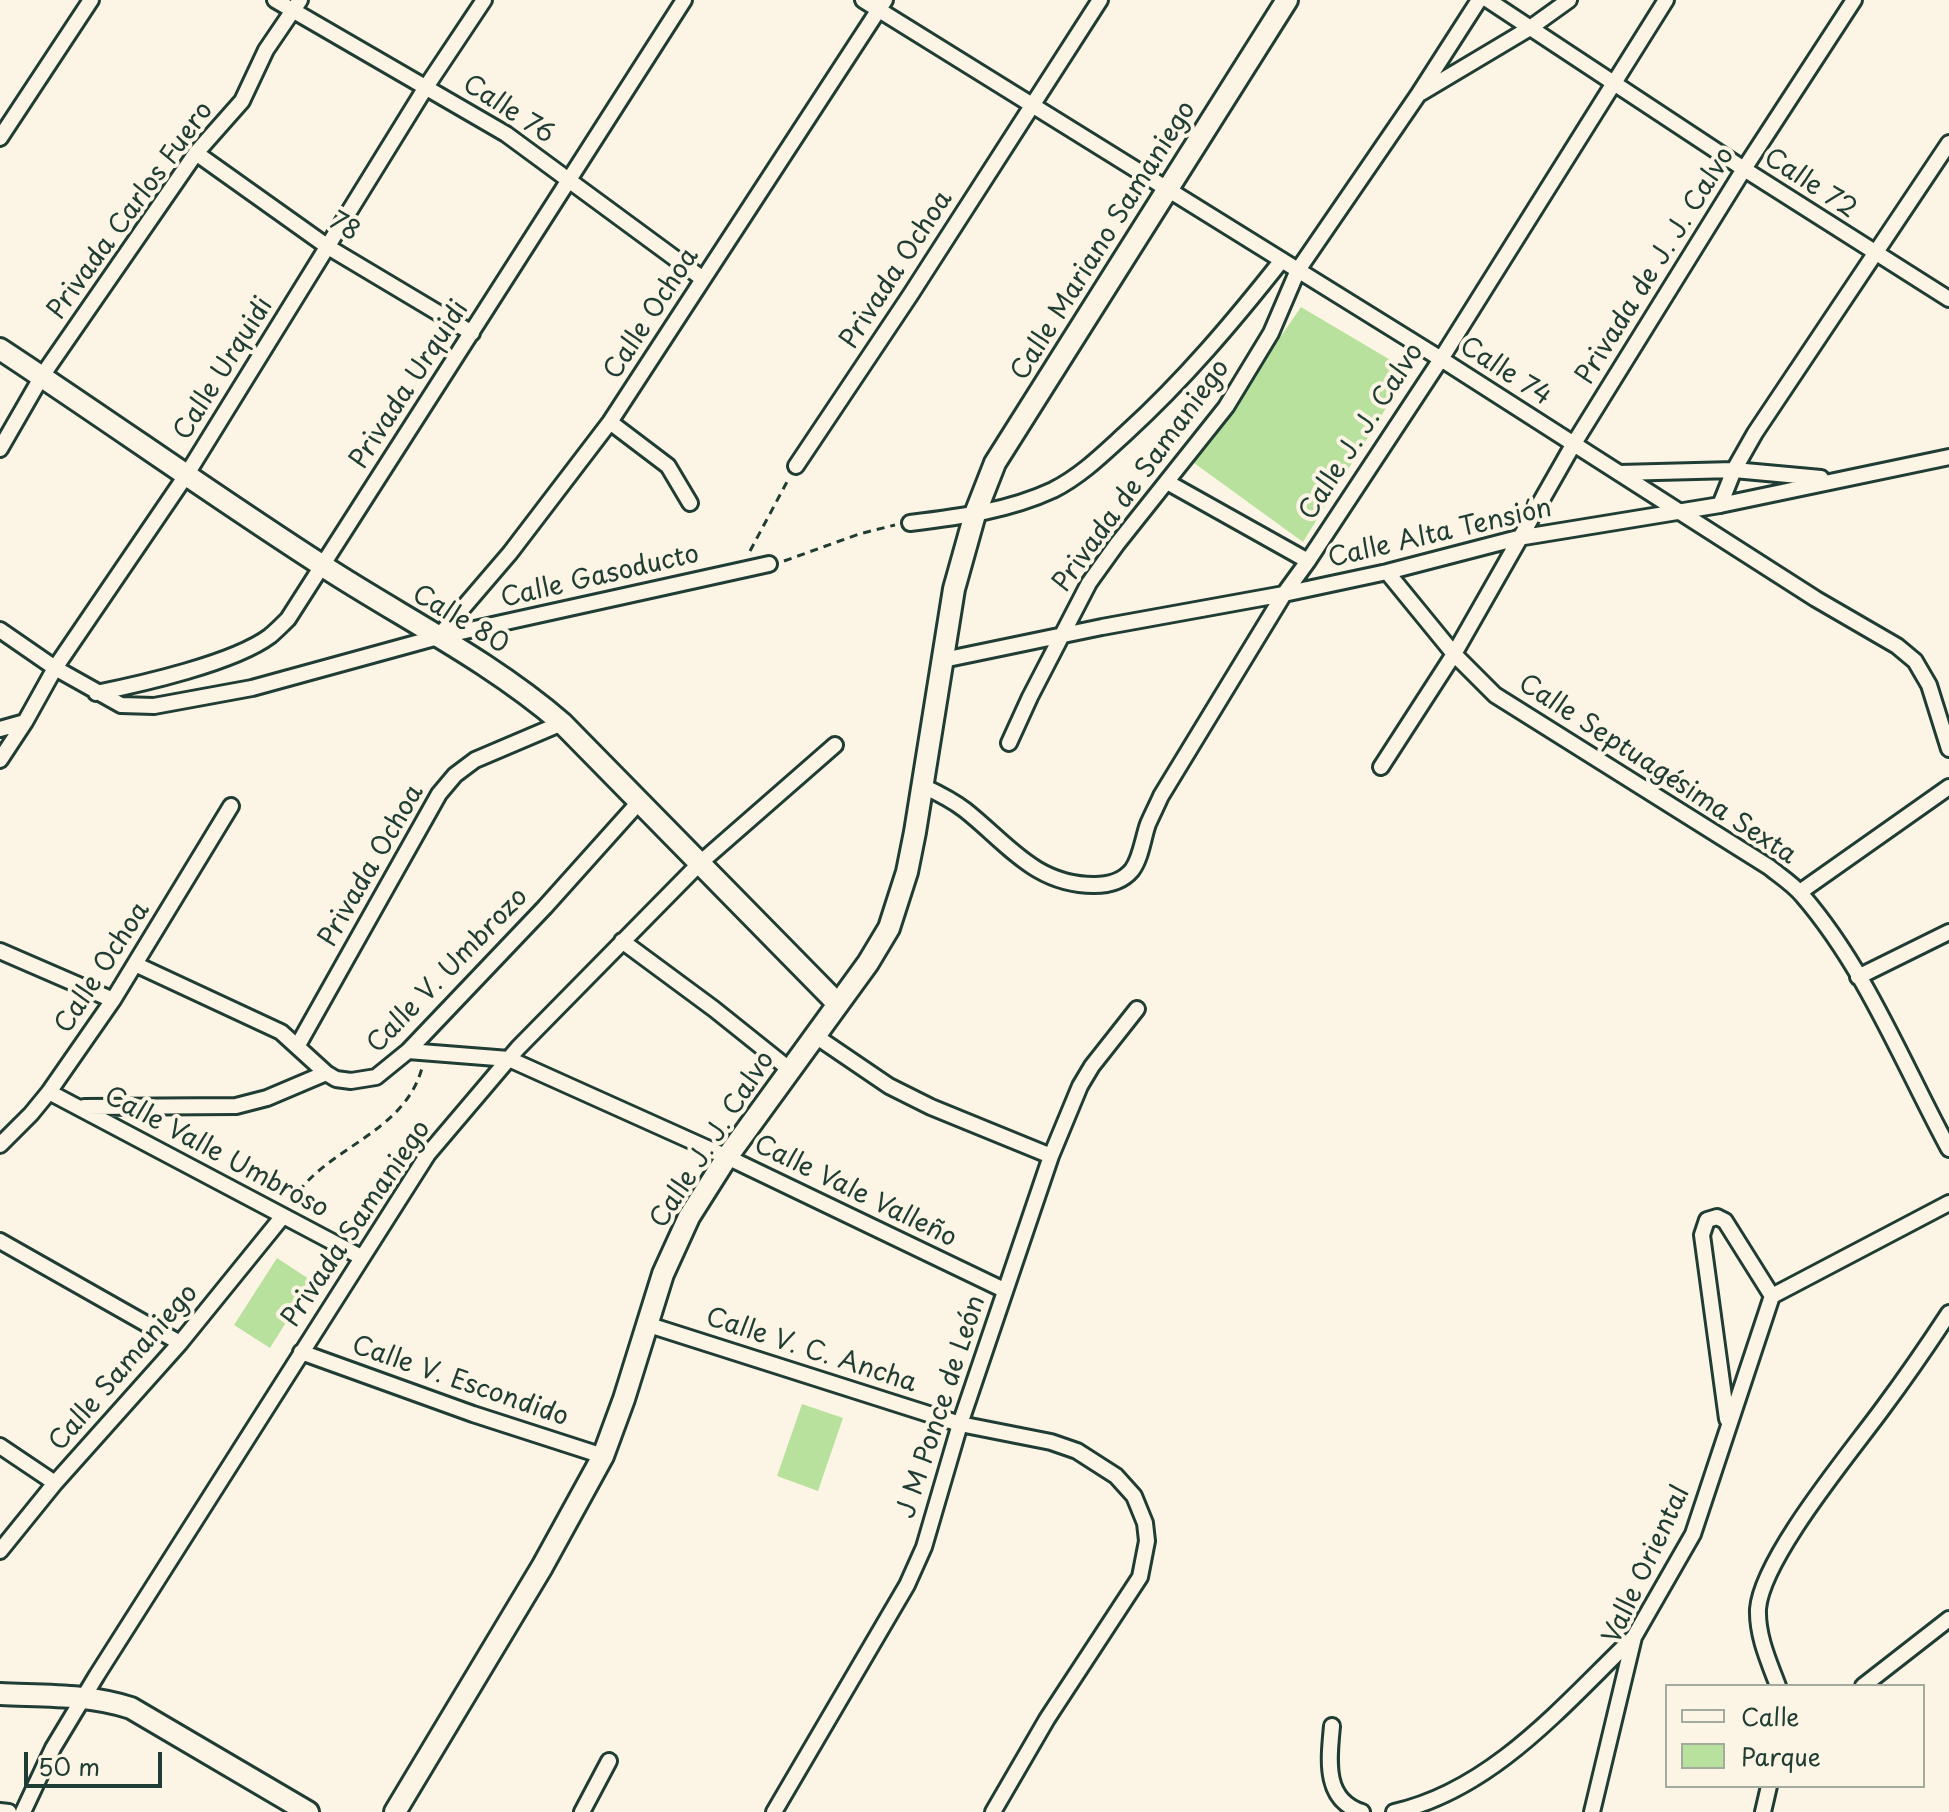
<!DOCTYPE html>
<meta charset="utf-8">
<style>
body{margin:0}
#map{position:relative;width:1949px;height:1812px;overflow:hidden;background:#fcf5e5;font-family:"Playpen Sans",sans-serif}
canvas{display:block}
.legend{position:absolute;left:1665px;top:1684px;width:260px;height:104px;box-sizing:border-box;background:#fcf5e5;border:2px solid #a4ab9e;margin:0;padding:10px 14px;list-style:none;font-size:24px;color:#1f3d34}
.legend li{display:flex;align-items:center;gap:16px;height:40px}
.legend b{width:40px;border:2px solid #a4ab9e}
.scale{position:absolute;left:24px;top:1752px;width:138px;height:36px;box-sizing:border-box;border:4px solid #1f3d34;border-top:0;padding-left:10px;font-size:24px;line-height:28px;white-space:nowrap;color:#1f3d34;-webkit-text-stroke:6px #fcf5e5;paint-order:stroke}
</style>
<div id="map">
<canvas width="1949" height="1812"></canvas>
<ul class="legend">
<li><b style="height:10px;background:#fcf5e5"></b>Calle</li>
<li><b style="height:22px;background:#b8e19d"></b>Parque</li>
</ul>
<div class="scale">50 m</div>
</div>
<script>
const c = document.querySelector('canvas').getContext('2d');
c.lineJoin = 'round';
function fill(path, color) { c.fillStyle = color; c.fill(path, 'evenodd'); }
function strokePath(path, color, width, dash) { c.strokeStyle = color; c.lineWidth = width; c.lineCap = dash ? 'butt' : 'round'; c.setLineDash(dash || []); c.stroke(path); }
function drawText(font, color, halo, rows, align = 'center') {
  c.font = font + ' "Playpen Sans",sans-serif'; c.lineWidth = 8; c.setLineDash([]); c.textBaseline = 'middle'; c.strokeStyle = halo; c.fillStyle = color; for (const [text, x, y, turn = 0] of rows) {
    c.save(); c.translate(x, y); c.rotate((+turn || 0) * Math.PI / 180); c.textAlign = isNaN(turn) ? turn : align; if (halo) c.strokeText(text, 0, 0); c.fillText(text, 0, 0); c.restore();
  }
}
fill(new Path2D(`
 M 1301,307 L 1409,371 L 1303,542 L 1194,463 Z
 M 277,1258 L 312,1281 L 270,1348 L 234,1325 Z
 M 802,1404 L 843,1418 L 818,1491 L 777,1476 Z`), '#b8e19d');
const street = new Path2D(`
 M 275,0 L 506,134 L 703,279
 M 863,0 L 1441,359 L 1816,599 L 1897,646 L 1915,661 L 1929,685 L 1949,749
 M 1488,0 L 1744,169 L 1949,299
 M 1421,93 L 1530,28 L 1569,0
 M 0,138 L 91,0
 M 196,153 L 328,247 L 472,333
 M 610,422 L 668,466 L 690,503
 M 0,449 L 42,376 L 196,153 L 242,101 L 266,50 L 300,0
 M 796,466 L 911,294 L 1100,0
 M 1619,473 L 1734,470 L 1821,478
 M 1167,482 L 1308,561
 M 1720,505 L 1734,470 L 1755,433 L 1949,143
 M 910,523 C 959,517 1008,511 1053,490 C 1081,476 1103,454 1126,433 C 1184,380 1233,322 1282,260
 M 1387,572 L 1454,654 L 1495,695 L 1769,867 C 1780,876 1793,884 1802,895 C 1866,969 1903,1064 1949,1149
 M 0,630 L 55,668 L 121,705 L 154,706 L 252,688 L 438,637 L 769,564
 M 438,637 L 510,553 L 610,422 L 885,0
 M 943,660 L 1102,627 L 1284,594 L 1387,572 L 1518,538 L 1720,505 L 1949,457
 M 96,693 C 141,684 234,663 270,636 C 276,631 282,625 288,619 L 684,0
 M 0,729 L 25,722
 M 1009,743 L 1030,697 L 1089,583 L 1117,544 L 1226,407 L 1271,333 L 1298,270 L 1418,95 L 1479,0
 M 0,760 L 25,722 L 55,668 L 187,474 L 426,87 L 484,0
 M 1381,767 L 1454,654 L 1573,445 L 1744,169 L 1854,0
 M 923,786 C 938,793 952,800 965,810 C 1008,844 1035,885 1094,885 C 1109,885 1122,882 1132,870 C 1141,858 1143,838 1148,824 C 1152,815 1157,805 1161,796 L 1284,594 L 1308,561 L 1441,359 L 1666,0
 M 1800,892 L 1949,787
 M 622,941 L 714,1009 L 789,1069
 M 0,951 L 113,1000
 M 137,965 L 281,1032 L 326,1073 L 336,1079 L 351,1081 L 376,1077 L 408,1051 L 545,907 L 640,801
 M 1858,977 L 1949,932
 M 814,1035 L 889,1086 L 931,1107 L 1051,1156
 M 298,1045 L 439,794 L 455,775 L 475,760 L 562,723
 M 408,1051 L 509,1059 L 727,1157 L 1004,1290
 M 49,1092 L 361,1257
 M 84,1107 L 236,1106 L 267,1098 L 326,1073
 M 0,1145 L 31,1114 L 49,1092 L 113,1000 L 231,806
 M 0,1241 L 180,1343
 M 1772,1296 L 1949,1203
 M 646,1324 L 960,1424 L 1051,1442 L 1077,1451 L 1116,1476 L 1134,1496 L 1145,1523 L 1147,1541 L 1140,1577 L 1047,1719 L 993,1812
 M 301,1352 L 473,1414 L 603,1456
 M 1727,1419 L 1702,1235 L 1707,1220 L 1717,1217 L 1725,1221 L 1772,1296
 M 0,1446 L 55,1483
 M 0,1551 L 55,1483 L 180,1343 L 283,1216
 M 1778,1686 C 1769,1662 1757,1636 1758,1609 C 1762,1558 1851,1452 1883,1408 C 1906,1377 1928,1345 1949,1313
 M 1863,1686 L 1949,1619
 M 1332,1726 C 1329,1759 1323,1800 1362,1812
 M 0,1811 L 9,1812
 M 23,1812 L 53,1748 L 97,1675 L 428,1154 L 518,1048 L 700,863 L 835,745
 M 582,1812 L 609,1761
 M 774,1812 L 907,1585 L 924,1547 L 960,1424 L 1051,1156 L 1080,1086 L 1092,1066 L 1137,1009
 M 1394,1812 C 1493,1790 1564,1704 1634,1637
 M 1592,1812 L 1634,1637 L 1693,1534 L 1772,1296
 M 1763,1812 L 1769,1786`);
const secondary = new Path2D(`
 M 0,349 C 108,420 214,496 323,566 C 403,618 489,660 562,723 L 838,1004
 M 0,1694 C 44,1696 89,1694 131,1708 L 308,1812
 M 395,1812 L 542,1567 L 603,1456 L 624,1399 L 663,1274 L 689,1217 L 727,1157 L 868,963 L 889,928 L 907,872 L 915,832 L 954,589 L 975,514 L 995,463 L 1287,0`);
strokePath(street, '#1f3d34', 20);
strokePath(secondary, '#1f3d34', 26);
strokePath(new Path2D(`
 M 750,551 L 788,480
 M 784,561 L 859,534 L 895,525
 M 291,1203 C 323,1147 403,1136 422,1068`), '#1f3d34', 3, [8, 6]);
strokePath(street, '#fcf5e5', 14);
strokePath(secondary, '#fcf5e5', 20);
drawText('26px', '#1f3d34', '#fcf5e5', [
 ["Calle 76",508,110,33],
 ["Calle 72",1810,184,33],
 ["Privada Carlos Fuero",131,211,-54],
 ["78",344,227,33],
 ["Calle Mariano Samaniego",1104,241,-58],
 ["Privada de J. J. Calvo",1656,266,-58],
 ["Privada Ochoa",897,270,-57],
 ["Calle Ochoa",652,314,-57],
 ["Calle Urquidi",224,369,-58],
 ["Calle 74",1505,372,33],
 ["Privada Urquidi",410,385,-57],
 ["Calle J. J. Calvo",1362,432,-57],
 ["Privada de Samaniego",1142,476,-54],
 ["Calle Alta Tensión",1440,534,-13],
 ["Calle Gasoducto",600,577,-13],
 ["Calle 80",460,620,31],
 ["Calle Septuagésima Sexta",1657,770,33],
 ["Privada Ochoa",372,866,-60],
 ["Calle Ochoa",103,968,-57],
 ["Calle V. Umbrozo",448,971,-46],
 ["Calle J. J. Calvo",713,1140,-57],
 ["Calle Valle Umbroso",216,1153,28],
 ["Calle Vale Valleño",855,1192,26],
 ["Privada Samaniego",357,1224,-56],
 ["Calle V. C. Ancha",811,1351,18],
 ["Calle Samaniego",124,1368,-49],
 ["Calle V. Escondido",460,1382,19],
 ["J M Ponce de León",942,1407,-72],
 ["Valle Oriental",1647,1565,-65]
]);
</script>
